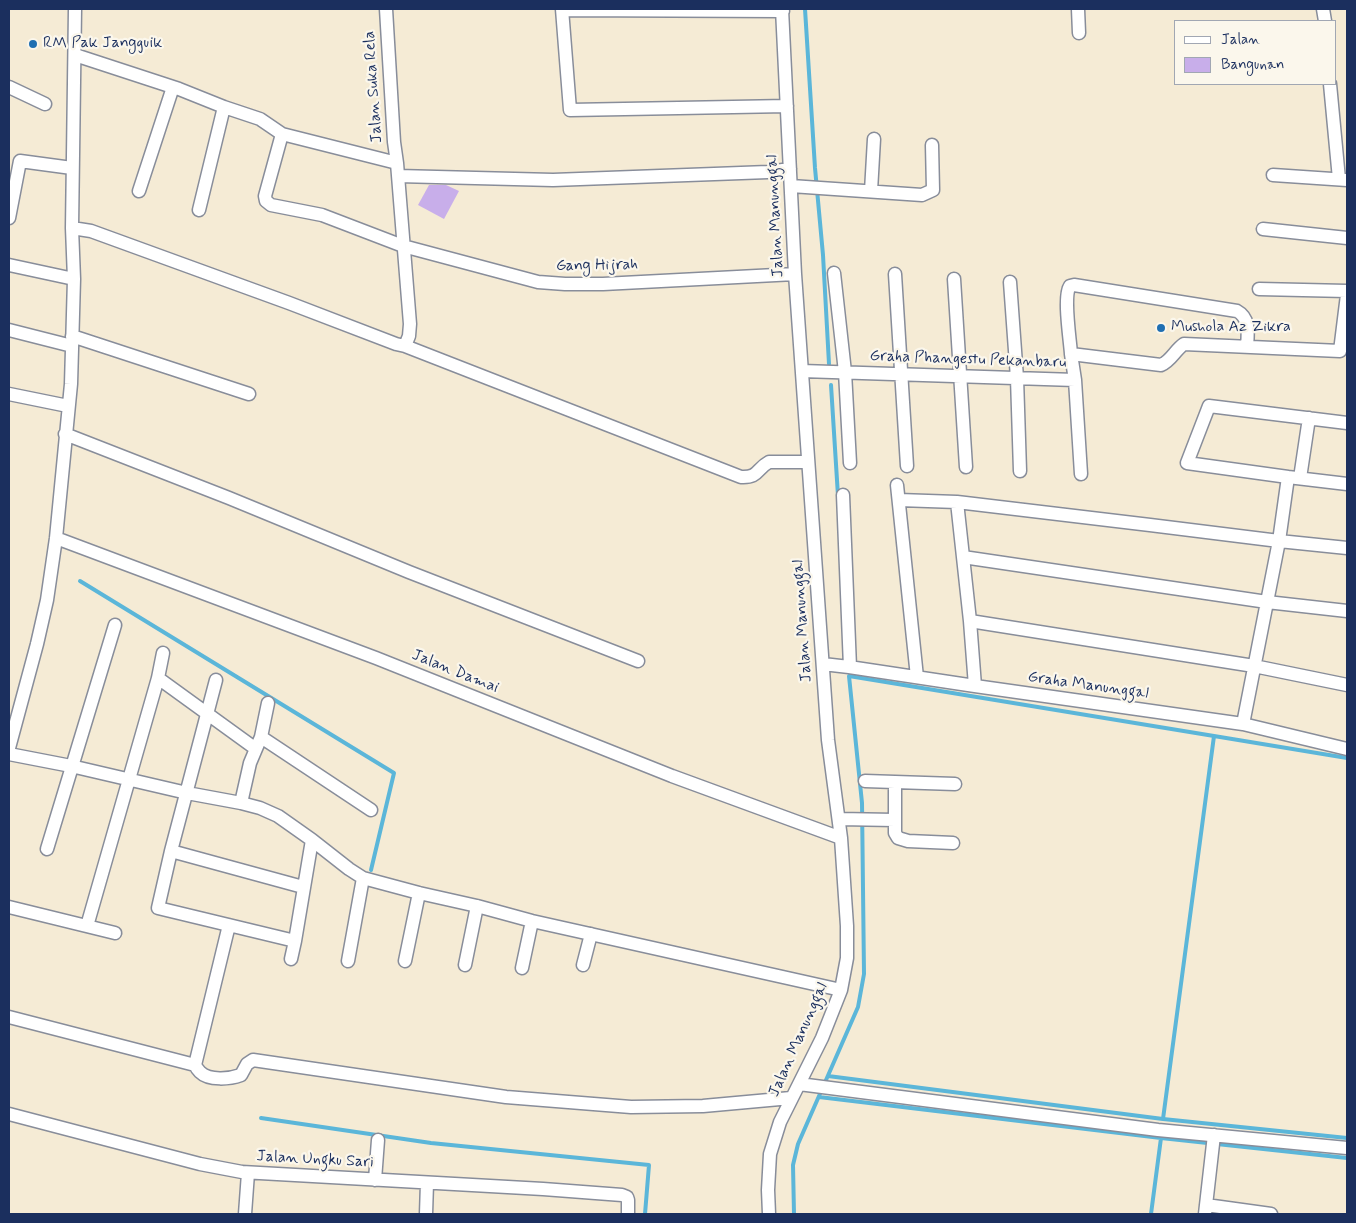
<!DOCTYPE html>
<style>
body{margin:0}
#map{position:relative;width:1356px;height:1223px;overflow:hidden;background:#f5ebd5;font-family:Mynerve,sans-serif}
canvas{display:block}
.frame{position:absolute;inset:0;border:10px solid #1b2f5e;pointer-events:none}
.legend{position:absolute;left:1174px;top:20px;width:162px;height:65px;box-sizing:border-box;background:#fbf7ec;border:1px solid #a1a7b3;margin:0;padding:6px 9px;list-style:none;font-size:15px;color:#1b2f5e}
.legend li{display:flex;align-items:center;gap:10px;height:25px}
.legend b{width:25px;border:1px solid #a1a7b3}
</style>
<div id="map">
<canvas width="1356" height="1223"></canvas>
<div class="frame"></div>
<ul class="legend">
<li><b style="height:6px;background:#fff"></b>Jalan</li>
<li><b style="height:14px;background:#c8aeea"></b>Bangunan</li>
</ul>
</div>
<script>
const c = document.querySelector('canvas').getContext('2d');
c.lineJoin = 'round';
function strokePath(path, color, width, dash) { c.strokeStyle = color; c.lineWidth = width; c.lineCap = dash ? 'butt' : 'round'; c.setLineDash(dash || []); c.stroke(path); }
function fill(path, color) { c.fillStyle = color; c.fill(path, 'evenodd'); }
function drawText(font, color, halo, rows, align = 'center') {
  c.font = font + ' Mynerve,sans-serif'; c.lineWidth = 4.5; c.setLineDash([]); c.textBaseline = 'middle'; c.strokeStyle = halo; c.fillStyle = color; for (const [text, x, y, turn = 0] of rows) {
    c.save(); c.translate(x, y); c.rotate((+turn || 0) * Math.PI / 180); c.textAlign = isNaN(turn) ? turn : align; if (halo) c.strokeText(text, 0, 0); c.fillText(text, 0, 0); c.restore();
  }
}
strokePath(new Path2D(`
 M 805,9 L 815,168 L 823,255 L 829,364
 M 831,385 L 838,496
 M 80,581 L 394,773 L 371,870
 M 1214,736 L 1347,758
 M 828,1076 L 1163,1119 L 1347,1138
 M 819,1097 L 1161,1138 L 1347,1158
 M 261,1118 L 431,1143 L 649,1165 L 645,1214
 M 794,1214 L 793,1165 L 798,1144 L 858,1007 L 864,974 L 862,803 L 849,676 L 1214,736 L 1163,1119
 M 1151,1214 L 1161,1138`), '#5bb6d9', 4);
fill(new Path2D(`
 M 429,185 L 446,185 L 459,191 L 444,219 L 418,205 Z`), '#c8aeea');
const minor = new Path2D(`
 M 386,9 L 394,142 L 397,163
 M 562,9 L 570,110 L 787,106
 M 1078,9 L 1079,33
 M 1323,9 L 1325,21
 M 562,10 L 783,11
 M 1330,84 L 1339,179
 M 9,87 L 45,104
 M 282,134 L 265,196 L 266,201 L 271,205 L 322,215 L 403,246 L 538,282 L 565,284 L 603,284 L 795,274
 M 1273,175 L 1347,180
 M 398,176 L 553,180 L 768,172 L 790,169
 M 791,186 L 922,195 L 933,190 L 932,145
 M 139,191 L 173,87
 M 871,191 L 874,139
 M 199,210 L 224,107
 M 9,218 L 20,161 L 72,168
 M 72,228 L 75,9
 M 1263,229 L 1347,238
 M 9,265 L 74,279
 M 834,273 L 845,372 L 850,463
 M 895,274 L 907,466
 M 954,279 L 966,467
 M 1010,282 L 1017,378 L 1020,471
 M 1259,289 L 1347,291
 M 9,330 L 72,346
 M 72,336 L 249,394
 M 405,346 L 741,477 C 759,478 756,469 769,462 L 808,462
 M 1071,354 C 1070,339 1063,296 1070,286 L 1074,285 L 1237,311 C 1250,318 1248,333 1247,347
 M 802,371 L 1075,380 L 1071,354 L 1161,365 C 1171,361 1175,350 1184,344 L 1340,351 L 1347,295
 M 1075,380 L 1081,474
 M 9,394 L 68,406
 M 65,434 L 229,498 L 409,572 L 638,661
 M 1288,477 L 1187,463 L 1209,406 L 1347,423
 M 1300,478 L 1309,418
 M 897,485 L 917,677
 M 843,495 L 850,667
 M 899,500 L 957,502 L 970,621 L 975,686
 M 957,502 L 1150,525 L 1279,541 L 1347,548
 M 56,538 L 376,658 L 672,776 L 841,838
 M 963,557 L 1267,602 L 1347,611
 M 970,621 L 1254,666 L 1347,685
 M 823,664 L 849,667 L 975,686 L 1243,724 L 1347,749
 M 158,678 L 256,749
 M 216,680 L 171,851 L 158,908 L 295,941 L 312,840
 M 1243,724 L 1279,541 L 1288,477 L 1347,484
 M 261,737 L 268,703
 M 9,748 L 37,644 L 47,600 L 56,538 L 71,384 L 74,279 L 72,228 L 91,231 L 289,303 L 396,344 L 405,346 L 409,336 L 410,324 L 397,163 L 282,134 L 260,119 L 224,107 L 179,89 L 75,55
 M 9,754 L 71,766 L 187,793 L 241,803 L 250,763 L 261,737 L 371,810
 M 865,781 L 955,784
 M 895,782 L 895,833 L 898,838 L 908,841 L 953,843
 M 241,803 L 260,808 L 278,816 L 312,840 L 349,869 L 363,878 L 419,893 L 477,906 L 532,921 L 841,990
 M 839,819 L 895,820
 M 47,849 L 115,625
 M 171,851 L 303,887
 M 9,907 L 115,933
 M 87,926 L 158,678 L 163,653
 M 291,959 L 295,941
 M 348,961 L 363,878
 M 405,961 L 419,893
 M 465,965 L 477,906
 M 583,965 L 591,934
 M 522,968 L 532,921
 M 9,1017 L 195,1065 C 196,1067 198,1070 200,1072 C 209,1081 230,1079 241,1075 L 247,1064 L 253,1060 L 506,1097 L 631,1107 L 703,1106 L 791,1098
 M 195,1065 L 229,925
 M 799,1084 L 1158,1130 L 1347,1148
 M 9,1114 L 200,1164 L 242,1172 L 543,1189 L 622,1195 L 627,1197 L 628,1200 L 628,1214
 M 375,1180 L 378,1140
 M 1206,1205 L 1271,1214
 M 245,1214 L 248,1173
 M 426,1214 L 427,1183
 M 769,1214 L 768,1190 L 770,1154 L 780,1122 L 822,1038 L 841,990 L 847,958 L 847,926 L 841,838 L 828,740 L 795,274 L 782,9
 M 1205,1214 L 1214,1135`);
strokePath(minor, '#888d9a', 15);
strokePath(minor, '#fff', 12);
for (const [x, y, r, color] of [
 [33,44,5,"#1f6fb2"],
 [1161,328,5,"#1f6fb2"]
]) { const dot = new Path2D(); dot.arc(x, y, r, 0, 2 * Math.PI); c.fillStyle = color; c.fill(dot); strokePath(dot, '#fbf7ec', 2); }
drawText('16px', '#1b2f5e', '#fbf7ec', [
 ["RM Pak Jangguik",43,44],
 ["Mushola Az Zikra",1171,328]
], 'left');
drawText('16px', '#1b2f5e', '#fbf7ec', [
 ["Jalan Suka Rela",374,87,-94],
 ["Jalan Manunggal",776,216,-93],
 ["Gang Hijrah",597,266,-1],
 ["Graha Phangestu Pekanbaru",968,360,2],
 ["Jalan Manunggal",803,621,-94],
 ["Jalan Damai",455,672,22],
 ["Graha Manunggal",1088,686,8],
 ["Jalan Manunggal",799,1040,-66],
 ["Jalan Ungku Sari",315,1160,3]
]);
</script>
